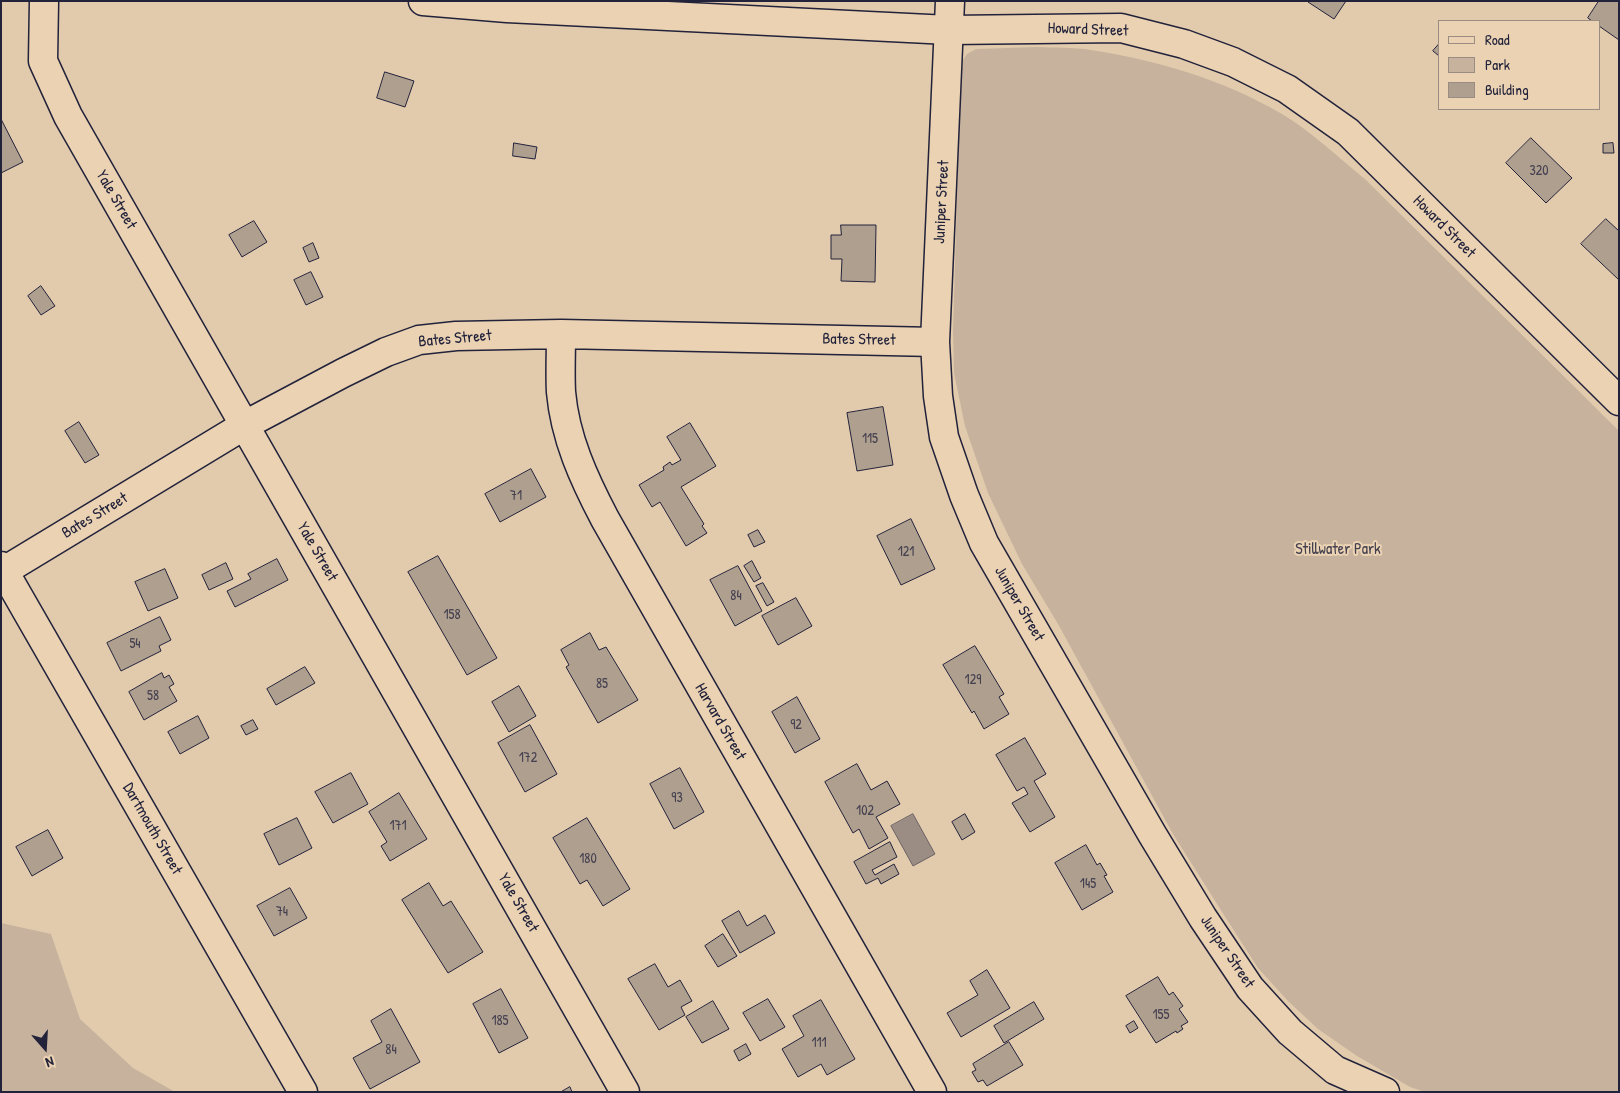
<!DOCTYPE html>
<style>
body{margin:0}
#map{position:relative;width:1620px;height:1093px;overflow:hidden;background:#e2cbad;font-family:"Patrick Hand",sans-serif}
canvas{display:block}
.frame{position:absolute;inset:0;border:2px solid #22223b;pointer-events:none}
.legend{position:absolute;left:1438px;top:20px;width:162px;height:90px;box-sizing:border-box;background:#ead2b2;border:1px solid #9a8c82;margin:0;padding:6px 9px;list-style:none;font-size:15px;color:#22223b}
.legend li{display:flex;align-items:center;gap:10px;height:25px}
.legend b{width:25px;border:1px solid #9a8c82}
.north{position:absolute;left:20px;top:1023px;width:50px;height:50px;-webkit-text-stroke:4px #ead2b2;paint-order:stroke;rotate:161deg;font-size:14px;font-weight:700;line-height:20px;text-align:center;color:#22223b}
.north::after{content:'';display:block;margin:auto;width:18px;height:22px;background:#22223b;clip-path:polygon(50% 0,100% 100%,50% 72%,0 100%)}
</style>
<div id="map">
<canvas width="1620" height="1093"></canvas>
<div class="frame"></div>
<ul class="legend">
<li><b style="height:6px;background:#ead2b2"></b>Road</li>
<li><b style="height:14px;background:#c6b29d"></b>Park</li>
<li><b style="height:14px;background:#af9f8f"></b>Building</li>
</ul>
<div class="north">N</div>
</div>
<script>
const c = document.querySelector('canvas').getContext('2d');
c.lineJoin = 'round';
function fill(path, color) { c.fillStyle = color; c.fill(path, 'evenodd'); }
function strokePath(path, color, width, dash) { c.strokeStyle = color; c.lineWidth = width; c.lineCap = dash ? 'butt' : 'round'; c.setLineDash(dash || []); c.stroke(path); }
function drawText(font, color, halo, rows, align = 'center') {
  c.font = font + ' "Patrick Hand",sans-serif'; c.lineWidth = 4; c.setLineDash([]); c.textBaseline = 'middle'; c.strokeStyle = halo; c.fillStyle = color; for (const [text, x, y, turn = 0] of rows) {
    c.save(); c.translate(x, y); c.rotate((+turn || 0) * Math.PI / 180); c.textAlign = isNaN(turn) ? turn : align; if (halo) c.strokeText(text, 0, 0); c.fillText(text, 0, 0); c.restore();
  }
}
fill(new Path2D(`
 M 1037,47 C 1055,48 1073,47 1091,50 C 1157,60 1224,80 1282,114 C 1312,132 1339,158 1366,180 L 1619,431 L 1619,1092 L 1425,1092 L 1410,1087 L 1357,1056 L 1318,1029 L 1288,1001 L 1258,968 L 1224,915 L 1173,834 L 1058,624 L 1022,564 L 988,493 L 965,426 L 954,373 L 953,331 L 961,63 L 967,54 L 976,49 Z
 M 1,923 L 51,934 L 80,1019 L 133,1068 L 175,1092 L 1,1092 Z`), '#c6b29d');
const water = new Path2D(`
 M 913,814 L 935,854 L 913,866 L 891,826 Z`);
fill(water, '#9b8d83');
strokePath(water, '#6b6266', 1);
const building = new Path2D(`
 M 1346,1 L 1334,19 L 1308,2 L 1309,1 Z
 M 1599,1 L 1619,1 L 1619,40 L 1599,26 L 1599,21 L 1592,21 L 1588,18 Z
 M 1439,44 L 1439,56 L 1433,51 Z
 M 385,72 L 414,81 L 405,107 L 377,98 Z
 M 1,119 L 23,162 L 1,173 Z
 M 1531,138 L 1572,178 L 1546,203 L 1506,163 Z
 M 514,143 L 537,147 L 535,159 L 513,156 Z
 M 1613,143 L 1614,153 L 1603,153 L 1603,144 Z
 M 1606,219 L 1619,231 L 1619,280 L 1581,244 Z
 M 254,221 L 267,242 L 242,257 L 229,235 Z
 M 841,225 L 876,225 L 875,282 L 841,281 L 842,259 L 831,259 L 831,235 L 841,235 Z
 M 313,243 L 319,258 L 309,262 L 303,248 Z
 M 311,272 L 323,297 L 306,305 L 294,280 Z
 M 41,286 L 55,306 L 41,315 L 28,296 Z
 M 883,407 L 893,465 L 857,471 L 847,413 Z
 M 79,422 L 99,455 L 85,463 L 65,431 Z
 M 690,423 L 716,466 L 681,487 L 704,524 L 702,526 L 707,533 L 686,546 L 660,502 L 652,507 L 639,485 L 664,470 L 663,467 L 670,462 L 672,465 L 681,460 L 667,437 Z
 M 531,469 L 546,497 L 500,522 L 485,494 Z
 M 911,519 L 935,569 L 901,585 L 877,536 Z
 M 758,530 L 765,542 L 754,547 L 748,535 Z
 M 438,556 L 497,658 L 467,675 L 408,572 Z
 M 277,559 L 288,580 L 235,607 L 227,591 L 251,579 L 248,574 Z
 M 752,561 L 761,578 L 754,582 L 744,566 Z
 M 226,563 L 233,579 L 209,590 L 202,575 Z
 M 738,566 L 762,611 L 735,626 L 710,580 Z
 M 165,569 L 178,598 L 148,611 L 135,582 Z
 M 763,583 L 774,602 L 767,606 L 756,586 Z
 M 796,598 L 812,626 L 778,645 L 762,616 Z
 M 160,617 L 171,640 L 159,646 L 161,651 L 121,671 L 107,643 Z
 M 590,633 L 599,650 L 606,647 L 638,700 L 598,723 L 566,667 L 569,665 L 561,650 Z
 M 975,646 L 1004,694 L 999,697 L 1009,714 L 984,729 L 974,711 L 972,713 L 943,665 Z
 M 305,667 L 315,683 L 276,705 L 267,689 Z
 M 162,673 L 164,678 L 169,675 L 174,684 L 169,687 L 177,701 L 144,720 L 129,692 Z
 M 519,686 L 536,716 L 509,732 L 492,702 Z
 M 797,697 L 820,739 L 795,753 L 772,712 Z
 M 198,716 L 209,738 L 180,754 L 168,732 Z
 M 253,720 L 258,729 L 246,735 L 241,726 Z
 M 530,725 L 557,774 L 525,792 L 498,743 Z
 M 1025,738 L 1046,774 L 1034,781 L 1055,817 L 1030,832 L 1012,803 L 1028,794 L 1024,787 L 1017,791 L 996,755 Z
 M 857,764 L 871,790 L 887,781 L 900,804 L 876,817 L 888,838 L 869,849 L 859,829 L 853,833 L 825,782 Z
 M 680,768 L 704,812 L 674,829 L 650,784 Z
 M 351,773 L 368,804 L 333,823 L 315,792 Z
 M 399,793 L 427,839 L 390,861 L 381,846 L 387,842 L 369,812 Z
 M 965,814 L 975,832 L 962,840 L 952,822 Z
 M 297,818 L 312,848 L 279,865 L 264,834 Z
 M 587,818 L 630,889 L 603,906 L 587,880 L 580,884 L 553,838 Z
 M 48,830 L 63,858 L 32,876 L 16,847 Z
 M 890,842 L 897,857 L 872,870 L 875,875 L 894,864 L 899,874 L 881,884 L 878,878 L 866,884 L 854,862 Z
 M 1086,845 L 1097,865 L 1100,863 L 1107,875 L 1104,876 L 1113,892 L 1082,910 L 1055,863 Z
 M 429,883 L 443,906 L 451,901 L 483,952 L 448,973 L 402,900 Z
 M 290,888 L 307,918 L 274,936 L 257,906 Z
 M 739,911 L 747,926 L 765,915 L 775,933 L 740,953 L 722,921 Z
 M 723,934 L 737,956 L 718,967 L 705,946 Z
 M 655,964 L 668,987 L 680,980 L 692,1001 L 681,1007 L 685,1015 L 659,1030 L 628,979 Z
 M 987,970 L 1010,1008 L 961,1037 L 947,1013 L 978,995 L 970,981 Z
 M 1158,977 L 1169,995 L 1173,992 L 1183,1006 L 1179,1009 L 1188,1022 L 1181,1026 L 1183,1029 L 1177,1033 L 1176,1031 L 1156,1043 L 1126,996 Z
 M 501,989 L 528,1038 L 499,1053 L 473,1004 Z
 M 768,999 L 785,1027 L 760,1041 L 743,1013 Z
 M 821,1000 L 855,1059 L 827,1075 L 821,1064 L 798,1077 L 782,1049 L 804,1036 L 793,1016 Z
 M 713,1001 L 729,1029 L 702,1043 L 686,1017 Z
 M 1034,1002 L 1044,1019 L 1004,1043 L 994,1026 Z
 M 391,1009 L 420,1062 L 370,1089 L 353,1058 L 382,1042 L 371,1021 Z
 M 1134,1021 L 1138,1028 L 1130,1033 L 1126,1026 Z
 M 1009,1042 L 1023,1065 L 987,1086 L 983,1080 L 978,1082 L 972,1072 L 976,1070 L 973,1064 Z
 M 746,1044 L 751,1054 L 739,1061 L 734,1051 Z
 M 570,1087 L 572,1092 L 561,1092 Z`);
fill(building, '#af9f8f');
strokePath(building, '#22223b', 1);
const street = new Path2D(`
 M 44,1 L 43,61 L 68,116 L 625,1092
 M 950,1 L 935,342 L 938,396 L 944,437 L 964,495 L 984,543 L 1152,834 L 1203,918 L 1250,988 L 1290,1032 L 1335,1070 L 1385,1092
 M 561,334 C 561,353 560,373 561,392 C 565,438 584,479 605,519 L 932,1092
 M 1,566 L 303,1092
 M 4,571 L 245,425 L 343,373 L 386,352 L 419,340 L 456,336 L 561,334 L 935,342`);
const secondary = new Path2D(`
 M 423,1 L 507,8 L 949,30 L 1121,28 L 1184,44 L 1233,62 L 1287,89 L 1348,132 L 1619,401`);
strokePath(street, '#22223b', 31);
strokePath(secondary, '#22223b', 31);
strokePath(street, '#ead2b2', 28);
strokePath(secondary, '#ead2b2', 28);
drawText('14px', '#454150', null, [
 ["320",1539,171],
 ["115",870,439],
 ["71",516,496],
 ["121",906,552],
 ["84",736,596],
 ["158",452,615],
 ["54",135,644],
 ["129",973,680],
 ["85",602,684],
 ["58",153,696],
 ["92",796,725],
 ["172",528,758],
 ["93",677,798],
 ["102",865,811],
 ["171",398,826],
 ["180",588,859],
 ["145",1088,884],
 ["74",282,912],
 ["155",1161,1015],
 ["185",500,1021],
 ["111",819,1043],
 ["84",391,1050]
]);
drawText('16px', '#22223b', '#ead2b2', [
 ["Howard Street",1088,30,2],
 ["Yale Street",116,200,60],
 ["Juniper Street",942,202,-87],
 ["Howard Street",1444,227,45],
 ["Bates Street",455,339,-5],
 ["Bates Street",859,340,1],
 ["Bates Street",95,516,-31],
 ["Yale Street",317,552,60],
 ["Juniper Street",1019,604,60],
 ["Harvard Street",720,722,60],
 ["Dartmouth Street",152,829,60],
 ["Yale Street",518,903,60],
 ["Juniper Street",1227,952,56]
]);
drawText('16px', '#433f4f', '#ead2b2', [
 ["Stillwater Park",1338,550]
]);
</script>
